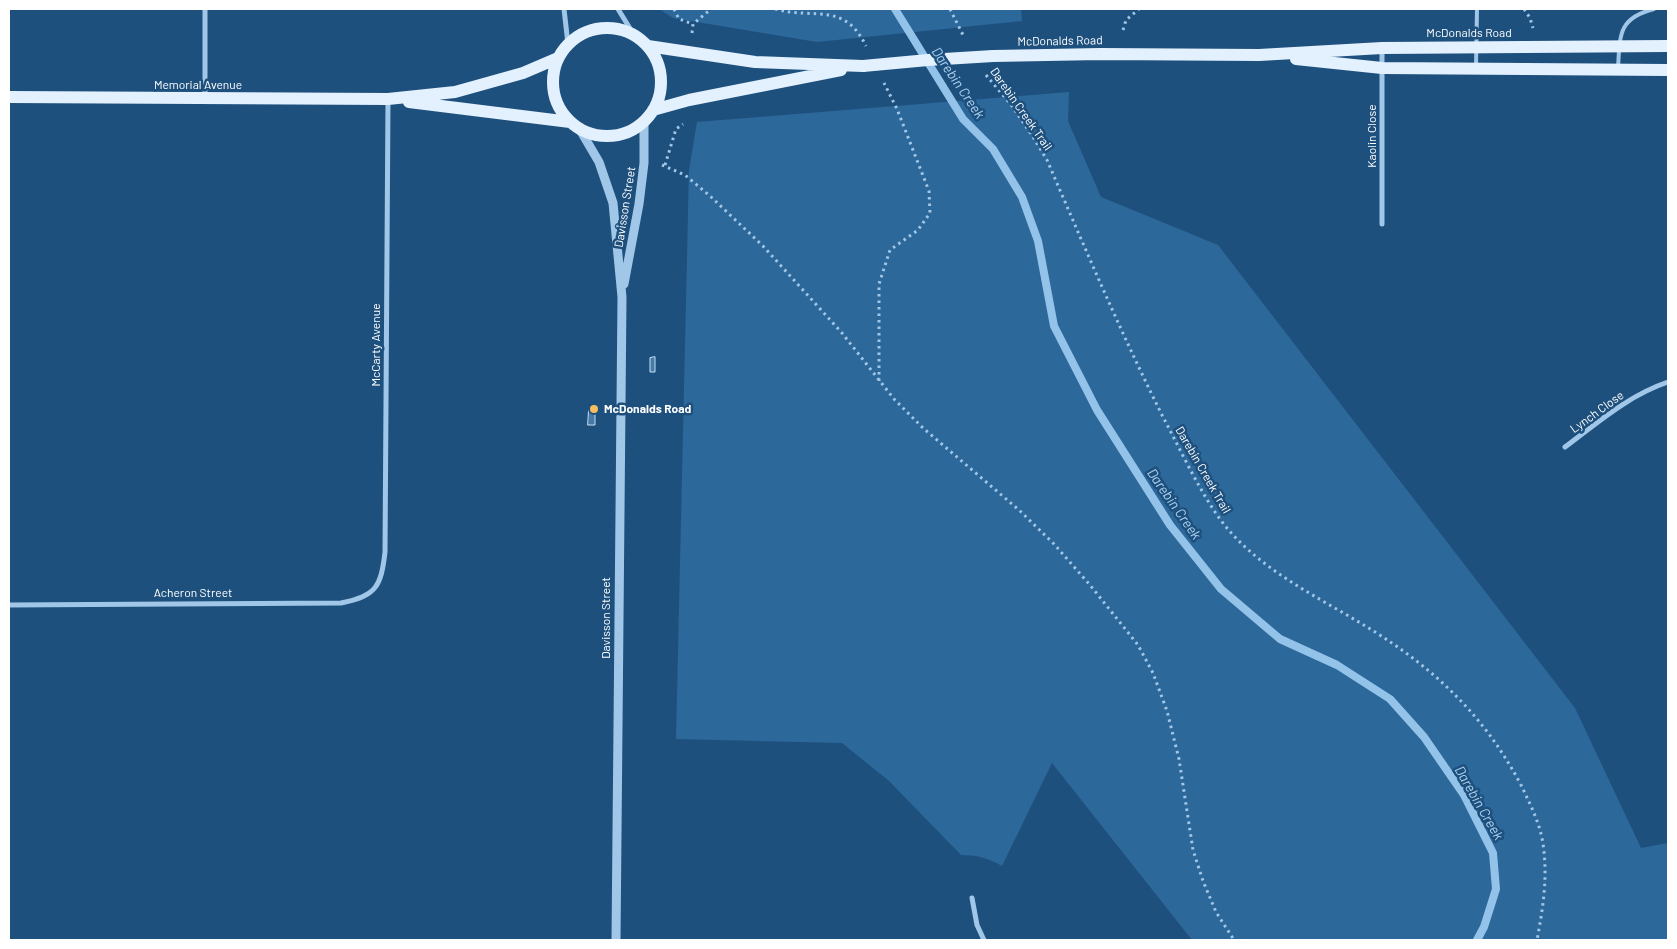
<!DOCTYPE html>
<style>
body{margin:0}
#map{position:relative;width:1677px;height:949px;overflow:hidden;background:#1e507e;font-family:Barlow,sans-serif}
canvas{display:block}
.frame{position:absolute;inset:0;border:10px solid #fff;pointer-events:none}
</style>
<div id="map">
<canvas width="1677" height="949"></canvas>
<div class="frame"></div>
</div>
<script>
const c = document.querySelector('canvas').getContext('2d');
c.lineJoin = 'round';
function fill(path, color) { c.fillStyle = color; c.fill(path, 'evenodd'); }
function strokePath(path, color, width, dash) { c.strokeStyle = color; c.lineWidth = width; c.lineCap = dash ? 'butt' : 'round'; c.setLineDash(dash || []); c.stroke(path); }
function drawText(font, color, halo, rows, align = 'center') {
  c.font = font + ' Barlow,sans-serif'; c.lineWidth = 5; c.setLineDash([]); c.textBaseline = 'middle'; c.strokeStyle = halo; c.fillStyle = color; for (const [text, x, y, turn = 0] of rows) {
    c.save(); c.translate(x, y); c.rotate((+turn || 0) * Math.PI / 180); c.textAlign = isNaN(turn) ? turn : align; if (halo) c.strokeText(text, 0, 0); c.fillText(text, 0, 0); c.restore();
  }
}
fill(new Path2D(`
 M 659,9 L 1021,9 L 1022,21 L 817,42 L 673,18 Z
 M 1069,92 L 1068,121 L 1101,197 L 1218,245 L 1575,708 L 1641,848 L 1668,843 L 1668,940 L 1192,940 L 1052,763 L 1002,866 C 988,858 977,855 961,855 L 889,781 L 842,743 L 676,739 L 689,170 L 697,122 Z`), '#2d689b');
strokePath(new Path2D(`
 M 895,9 L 963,119 L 993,149 L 1022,197 L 1038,241 L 1054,326 L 1097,410 L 1170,525 L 1221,589 L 1280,639 L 1337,665 L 1390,699 L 1424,737 L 1464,795 L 1493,853 L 1496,889 L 1484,927 L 1477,940`), '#94c3ea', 8);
const building = new Path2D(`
 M 655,357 L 655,372 L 650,372 L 650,358 Z
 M 589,410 L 595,410 L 595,425 L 588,425 Z`);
fill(building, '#467aa8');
strokePath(building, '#c5dff6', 1);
strokePath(new Path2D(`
 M 674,9 L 679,19 L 693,24
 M 775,9 C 815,20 844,1 866,46
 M 950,9 L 964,37
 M 1524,9 L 1530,18 L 1533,28
 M 1123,30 L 1126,20 L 1139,9
 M 692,33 L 693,24 L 711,9
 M 986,75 L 1012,106 L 1033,137 L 1047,160 C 1084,246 1121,333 1163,417 C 1180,449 1196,484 1217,515 C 1253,567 1315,595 1367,627 C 1434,668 1484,715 1521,785 C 1530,804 1540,823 1543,844 C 1548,877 1543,908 1537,940
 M 662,165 L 685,175 L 710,196 L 763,246 L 842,333 L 894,399 L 923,428 L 1019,510 L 1054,544 L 1090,585 L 1138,645 L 1153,673 L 1167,711 L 1179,759 L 1193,850 L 1203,881 L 1216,912 L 1234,940
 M 665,165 L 676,129 L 683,124
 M 879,381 L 879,284 L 890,250 L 918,230 L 930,213 L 929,191 L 897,109 L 884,83`), '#a1c7e8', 3, [2.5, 4]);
strokePath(new Path2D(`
 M 1476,66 L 1477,9
 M 1618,68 C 1620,35 1618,18 1654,9`), '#a1c7e8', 4);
strokePath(new Path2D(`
 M 564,9 L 568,44
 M 618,9 L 634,35
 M 1382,48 L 1382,224
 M 205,98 L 205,9
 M 1565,447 C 1597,423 1629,395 1668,382
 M 9,605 L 341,603 C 376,596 381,587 385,552 L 388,100
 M 972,898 L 977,925 L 984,940`), '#a1c7e8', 5);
strokePath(new Path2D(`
 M 579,128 L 599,162 L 613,203 L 622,297 L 616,940
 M 624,284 L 639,204 L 644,163 L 644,120`), '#a1c7e8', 9);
strokePath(new Path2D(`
 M553 82a54 54 0 1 1 108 0a54 54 0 1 1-108 0Z
 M 648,46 L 755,62 L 863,66
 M 993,56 L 1100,54 L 1259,55 L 1382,48 L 1668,46
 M 1296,59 L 1382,68 L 1668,70
 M 9,97 L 388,99 L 455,92 L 523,73 L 558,58
 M 409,102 L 570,122
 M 653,110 L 689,100 L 841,70`), '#e3f0fe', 12);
strokePath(new Path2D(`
 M 863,66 L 928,60 L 993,56`), '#e3f0fe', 12);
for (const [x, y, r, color] of [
 [594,409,5,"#f7bf60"]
]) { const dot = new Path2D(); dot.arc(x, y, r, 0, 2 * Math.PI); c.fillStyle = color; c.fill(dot); strokePath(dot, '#1e507e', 2); }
drawText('12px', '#fff', '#1e507e', [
 ["McDonalds Road",1469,33],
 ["McDonalds Road",1060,41,-1],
 ["Memorial Avenue",198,85],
 ["Darebin Creek Trail",1021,109,55],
 ["Kaolin Close",1372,136,-90],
 ["Davisson Street",625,207,-81],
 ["McCarty Avenue",376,345,-90],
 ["Lynch Close",1597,412,-36],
 ["Darebin Creek Trail",1203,470,60],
 ["Acheron Street",193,593],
 ["Davisson Street",606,618,-90]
]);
drawText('bold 12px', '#fff', '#1e507e', [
 ["McDonalds Road",604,409]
], 'left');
drawText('italic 14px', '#acd1f0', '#1e507e', [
 ["Darebin Creek",958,83,56],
 ["Darebin Creek",1174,504,55],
 ["Darebin Creek",1479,803,60]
]);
</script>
